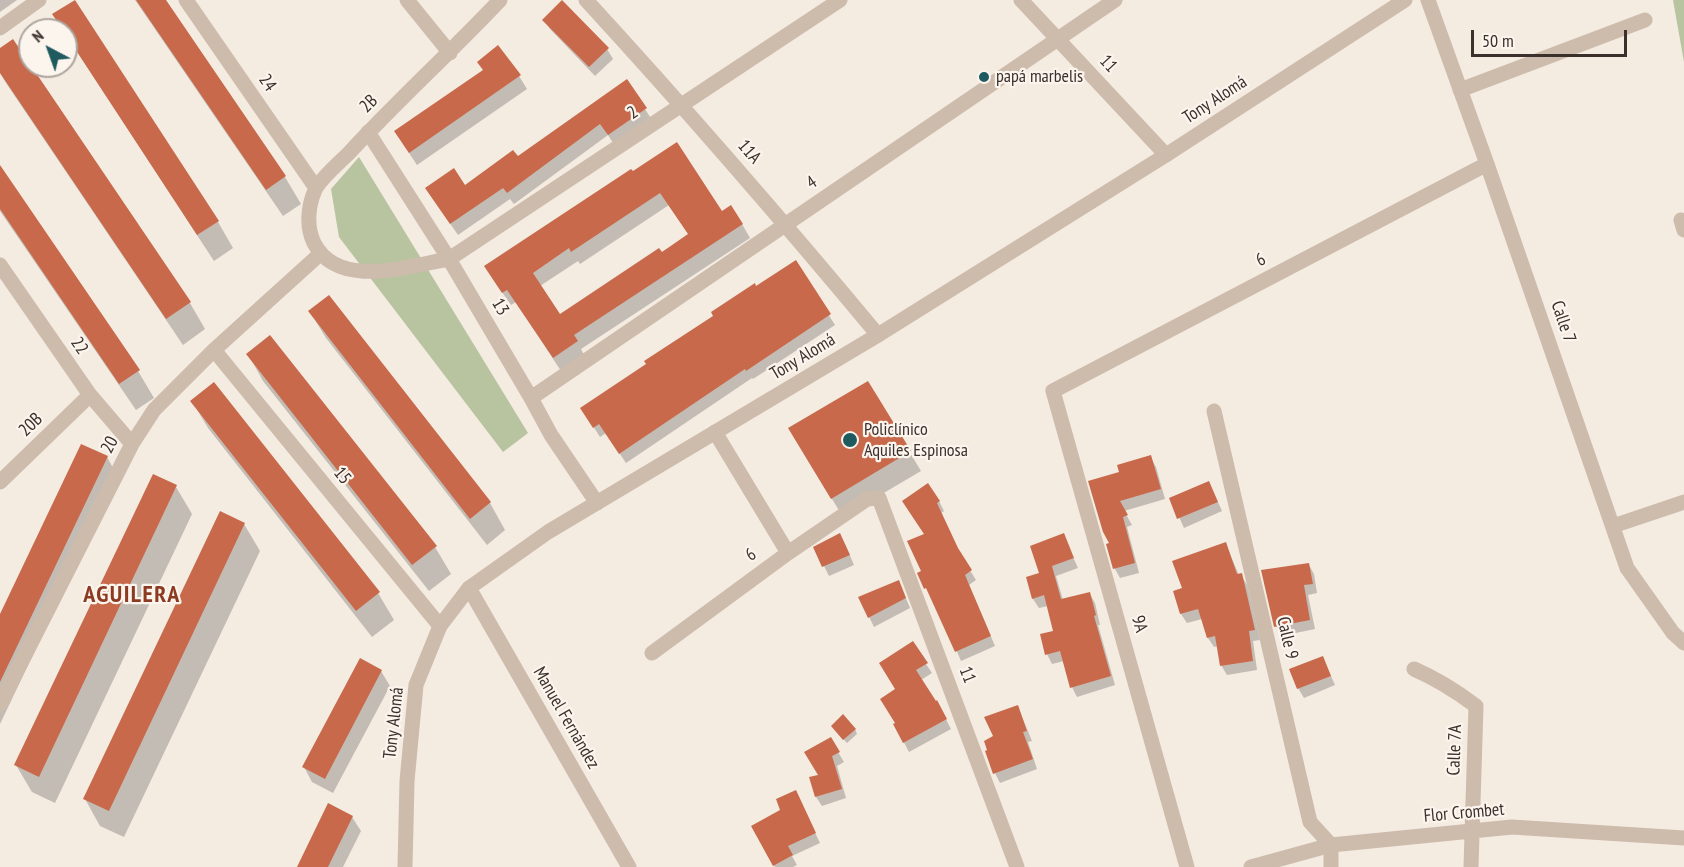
<!DOCTYPE html>
<meta charset="utf-8">
<style>
body{margin:0}
#map{position:relative;width:1684px;height:867px;overflow:hidden;background:#f4ebe1;font-family:"PT Sans Narrow",sans-serif}
canvas{display:block}
.north{position:absolute;left:18px;top:18px;width:60px;height:60px;box-sizing:border-box;background:#fbf5ee;border:2px solid #aea6a0;border-radius:50%;rotate:319deg;font-size:16px;font-weight:700;line-height:24px;text-align:center;color:#3b302b}
.north::after{content:'';display:block;margin:auto;width:21px;height:27px;background:#1f5a5e;clip-path:polygon(50% 0,100% 100%,50% 72%,0 100%)}
.scale{position:absolute;left:1471px;top:30px;width:156px;height:27px;box-sizing:border-box;border:3px solid #3b302b;border-top:0;padding-left:8px;font-size:18px;line-height:21px;white-space:nowrap;color:#3b302b;-webkit-text-stroke:4px #fbf5ee;paint-order:stroke}
</style>
<div id="map">
<canvas width="1684" height="867"></canvas>
<div class="north">N</div>
<div class="scale">50 m</div>
</div>
<script>
const c = document.querySelector('canvas').getContext('2d');
c.lineJoin = 'round';
function fill(path, color) { c.fillStyle = color; c.fill(path, 'evenodd'); }
function strokePath(path, color, width, dash) { c.strokeStyle = color; c.lineWidth = width; c.lineCap = dash ? 'butt' : 'round'; c.setLineDash(dash || []); c.stroke(path); }
function drawText(font, color, halo, rows, align = 'center') {
  c.font = font + ' "PT Sans Narrow",sans-serif'; c.lineWidth = 4.5; c.setLineDash([]); c.textBaseline = 'middle'; c.strokeStyle = halo; c.fillStyle = color; for (const [text, x, y, turn = 0] of rows) {
    c.save(); c.translate(x, y); c.rotate((+turn || 0) * Math.PI / 180); c.textAlign = isNaN(turn) ? turn : align; if (halo) c.strokeText(text, 0, 0); c.fillText(text, 0, 0); c.restore();
  }
}
fill(new Path2D(`
 M 1673,0 L 1684,0 L 1684,62 Z
 M 359,157 L 528,433 L 503,452 L 339,237 L 331,189 Z`), '#b8c4a0');
fill(new Path2D(`
 M 0,0 L 17,0 L 0,12 Z
 M 135,0 L 164,0 L 285,177 L 301,204 L 283,216 Z
 M 54,14 L 218,222 L 233,248 L 214,261 L 70,41 L 66,30 L 63,30 Z
 M 544,20 L 607,49 L 613,59 L 595,76 L 550,29 Z
 M 0,49 L 190,303 L 205,329 L 183,345 L 6,83 L 0,73 Z
 M 484,71 L 519,76 L 527,89 L 417,165 L 403,144 Z
 M 627,81 L 652,120 L 615,146 L 608,135 L 514,204 L 510,199 L 458,235 L 434,200 L 465,187 L 518,158 Z
 M 0,168 L 138,371 L 154,398 L 136,410 L 0,211 Z
 M 631,171 L 742,224 L 750,238 L 581,349 L 584,355 L 561,371 L 516,302 L 511,305 L 493,279 ZM 669,205 L 689,235 L 560,316 L 540,286 L 578,261 L 580,264 Z
 M 795,262 L 835,325 L 753,379 L 752,378 L 626,463 L 606,433 L 600,437 L 588,418 L 756,288 Z
 M 329,297 L 490,503 L 505,530 L 487,545 L 326,338 L 310,312 Z
 M 248,354 L 435,547 L 451,574 L 429,591 L 263,381 Z
 M 868,383 L 921,471 L 843,517 L 801,448 Z
 M 192,401 L 378,593 L 394,620 L 372,637 L 208,428 Z
 M 107,457 L 118,477 L 0,724 L 0,618 Z
 M 1150,457 L 1156,467 L 1165,499 L 1124,511 L 1132,525 L 1127,527 L 1139,573 L 1120,578 L 1115,569 L 1108,545 L 1111,544 L 1121,473 Z
 M 1209,482 L 1222,511 L 1184,528 L 1171,499 Z
 M 176,487 L 192,514 L 55,803 L 32,792 L 16,765 Z
 M 939,501 L 944,511 L 941,513 L 961,556 L 976,580 L 969,585 L 995,646 L 961,661 L 923,572 L 925,535 L 909,511 Z
 M 244,524 L 260,551 L 124,837 L 100,826 L 85,799 Z
 M 1063,535 L 1078,568 L 1056,576 L 1063,600 L 1089,593 L 1095,603 L 1100,625 L 1098,625 L 1115,685 L 1077,697 L 1072,687 L 1064,661 L 1052,664 L 1047,654 L 1054,632 L 1048,606 L 1039,608 L 1033,599 L 1027,578 L 1041,574 Z
 M 1225,543 L 1239,575 L 1241,575 L 1247,585 L 1260,640 L 1253,641 L 1257,670 L 1227,675 L 1221,665 L 1218,646 L 1214,647 L 1208,638 L 1202,619 L 1187,623 L 1181,614 L 1175,592 L 1184,589 Z
 M 845,544 L 854,565 L 829,576 L 815,548 Z
 M 1309,565 L 1314,574 L 1317,593 L 1308,595 L 1315,629 L 1281,636 L 1276,626 Z
 M 899,582 L 910,608 L 874,627 L 860,598 Z
 M 1323,658 L 1335,685 L 1304,698 L 1298,688 Z
 M 926,664 L 932,673 L 921,680 L 935,703 L 937,702 L 951,729 L 909,752 L 895,725 L 897,723 L 897,690 L 886,673 Z
 M 381,671 L 390,686 L 333,793 L 312,782 L 304,767 Z
 M 1018,707 L 1032,741 L 1028,742 L 1037,769 L 1000,783 L 995,773 L 989,751 L 995,736 Z
 M 855,729 L 857,734 L 847,743 L 835,730 Z
 M 830,739 L 844,762 L 837,766 L 846,798 L 822,806 L 816,797 L 820,775 Z
 M 800,802 L 820,843 L 792,856 L 797,865 L 793,867 L 775,867 L 753,827 Z
 M 352,817 L 361,831 L 343,867 L 298,867 Z`), '#0003');
fill(new Path2D(`
 M 75,0 L 219,221 L 197,235 L 66,35 L 66,30 L 63,30 L 52,14 Z
 M 136,0 L 166,0 L 286,176 L 266,190 Z
 M 562,0 L 609,48 L 589,67 L 542,20 Z
 M 13,39 L 191,302 L 166,319 L 0,73 L 0,48 Z
 M 498,45 L 521,75 L 409,153 L 394,131 L 483,70 L 477,62 Z
 M 627,79 L 647,108 L 608,135 L 600,124 L 507,193 L 503,188 L 450,224 L 425,188 L 454,168 L 465,185 L 513,150 L 518,156 Z
 M 677,142 L 722,211 L 731,205 L 743,224 L 574,335 L 578,341 L 553,358 L 507,290 L 502,293 L 484,266 L 631,169 L 633,171 ZM 660,193 L 688,234 L 662,252 L 659,248 L 560,314 L 533,273 L 569,248 L 571,252 Z
 M 0,165 L 140,370 L 119,384 L 0,209 Z
 M 796,260 L 831,314 L 746,371 L 745,369 L 619,454 L 599,424 L 593,428 L 580,408 L 646,364 L 644,361 L 713,316 L 711,312 L 755,283 L 756,286 Z
 M 329,295 L 491,502 L 470,519 L 308,311 Z
 M 270,335 L 437,546 L 412,565 L 246,354 Z
 M 868,381 L 911,451 L 831,499 L 788,428 Z
 M 214,382 L 380,592 L 356,611 L 190,401 Z
 M 81,444 L 108,456 L 0,682 L 0,614 Z
 M 1151,455 L 1161,489 L 1120,501 L 1128,515 L 1123,517 L 1135,563 L 1113,569 L 1106,544 L 1109,543 L 1103,532 L 1088,481 L 1119,472 L 1117,465 Z
 M 153,474 L 177,485 L 39,777 L 14,765 Z
 M 1209,481 L 1218,502 L 1177,519 L 1169,498 Z
 M 928,483 L 940,501 L 937,503 L 958,548 L 972,570 L 965,575 L 991,636 L 955,652 L 926,588 L 924,589 L 917,573 L 921,571 L 907,541 L 924,534 L 902,501 Z
 M 220,511 L 245,523 L 109,811 L 83,799 Z
 M 840,533 L 850,555 L 822,567 L 813,547 Z
 M 1064,533 L 1074,558 L 1052,566 L 1061,599 L 1090,592 L 1096,615 L 1094,616 L 1111,676 L 1070,688 L 1060,651 L 1045,655 L 1040,634 L 1053,631 L 1044,595 L 1032,599 L 1026,577 L 1039,573 L 1030,546 Z
 M 1226,542 L 1237,574 L 1242,573 L 1255,630 L 1249,631 L 1253,661 L 1220,666 L 1215,636 L 1207,638 L 1198,609 L 1180,614 L 1173,591 L 1182,588 L 1172,561 Z
 M 1309,563 L 1313,584 L 1304,585 L 1310,620 L 1274,627 L 1261,570 Z
 M 899,580 L 906,598 L 868,618 L 858,597 Z
 M 913,641 L 928,663 L 916,670 L 936,701 L 937,700 L 947,719 L 903,743 L 893,724 L 895,723 L 880,699 L 895,689 L 879,663 Z
 M 1323,656 L 1331,676 L 1297,689 L 1289,669 Z
 M 360,658 L 382,670 L 325,779 L 302,767 Z
 M 1018,705 L 1027,731 L 1023,732 L 1033,759 L 993,774 L 985,751 L 987,750 L 984,741 L 993,736 L 984,717 Z
 M 843,714 L 856,729 L 843,740 L 831,726 Z
 M 831,737 L 840,752 L 832,756 L 842,789 L 815,797 L 809,777 L 818,775 L 804,752 Z
 M 796,790 L 816,833 L 788,846 L 793,855 L 773,866 L 751,826 L 780,810 L 776,799 Z
 M 328,803 L 353,816 L 328,867 L 297,867 Z`), '#c8694b');
strokePath(new Path2D(`
 M 186,0 L 316,188
 M 407,0 L 450,53
 M 500,0 C 451,52 398,100 349,153 C 340,162 320,179 315,190 C 308,206 306,227 314,243 C 338,290 408,266 449,259 L 840,0
 M 586,0 C 686,109 783,221 878,335
 M 1021,0 L 1166,155
 M 1428,0 L 1487,164 L 1627,568 L 1673,633 L 1684,643
 M 0,28 L 39,0
 M 1460,90 L 1645,20
 M 368,132 L 449,259 L 531,398 L 551,435 L 597,503
 M 1681,220 L 1684,230
 M 0,265 L 90,395 L 132,444
 M 214,350 L 440,626
 M 531,398 L 1115,0
 M 1214,411 L 1310,822 L 1331,845 L 1331,867
 M 715,432 L 788,553
 M 0,482 L 90,395
 M 1613,526 L 1684,502
 M 469,588 L 629,867
 M 652,653 L 788,553 L 867,499 L 879,498 L 1017,867
 M 1414,669 C 1437,679 1456,691 1476,706 L 1471,867
 M 0,704 L 132,444 L 154,410 L 214,350 L 320,254
 M 1187,867 L 1053,391 L 1487,164
 M 1251,867 L 1331,845 L 1512,827 L 1684,838`), '#cdbbac', 15);
strokePath(new Path2D(`
 M 405,867 L 407,781 L 416,685 L 440,626 L 469,588 L 548,532 L 878,335 L 1166,155 L 1405,0`), '#cdbbac', 15);
for (const [x, y, r, color] of [
 [984,77,6,"#1f5a5e"],
 [850,440,8,"#1f5a5e"]
]) { const dot = new Path2D(); dot.arc(x, y, r, 0, 2 * Math.PI); c.fillStyle = color; c.fill(dot); strokePath(dot, '#fbf5ee', 2); }
drawText('18px', '#3b302b', '#fbf5ee', [
 ["11",1108,64,47],
 ["24",267,83,55],
 ["Tony Alomá",1215,100,-33],
 ["2B",369,104,-45],
 ["2",633,113,-34],
 ["11A",749,152,49],
 ["4",812,183,-34],
 ["6",1261,260,-28],
 ["13",500,307,59],
 ["Calle 7",1563,322,71],
 ["22",79,346,55],
 ["Tony Alomá",803,357,-31],
 ["20B",31,425,-44],
 ["20",110,445,-62],
 ["15",342,476,51],
 ["6",751,555,-36],
 ["9A",1139,624,74],
 ["Calle 9",1287,638,77],
 ["11",967,675,69],
 ["Manuel Fernández",566,718,60],
 ["Tony Alomá",394,723,-84],
 ["Calle 7A",1455,750,-88],
 ["Flor Crombet",1464,813,-5]
]);
drawText('18px', '#3b302b', '#fbf5ee', [
 ["papá marbelis",996,77],
 ["Policlínico",864,430],
 ["Aquiles Espinosa",864,451]
], 'left');
c.letterSpacing = '1.5px';
drawText('bold 24px', '#8c3b22', '#fbf5ee', [
 ["AGUILERA",132,595]
]);
c.letterSpacing = '0px';
</script>
